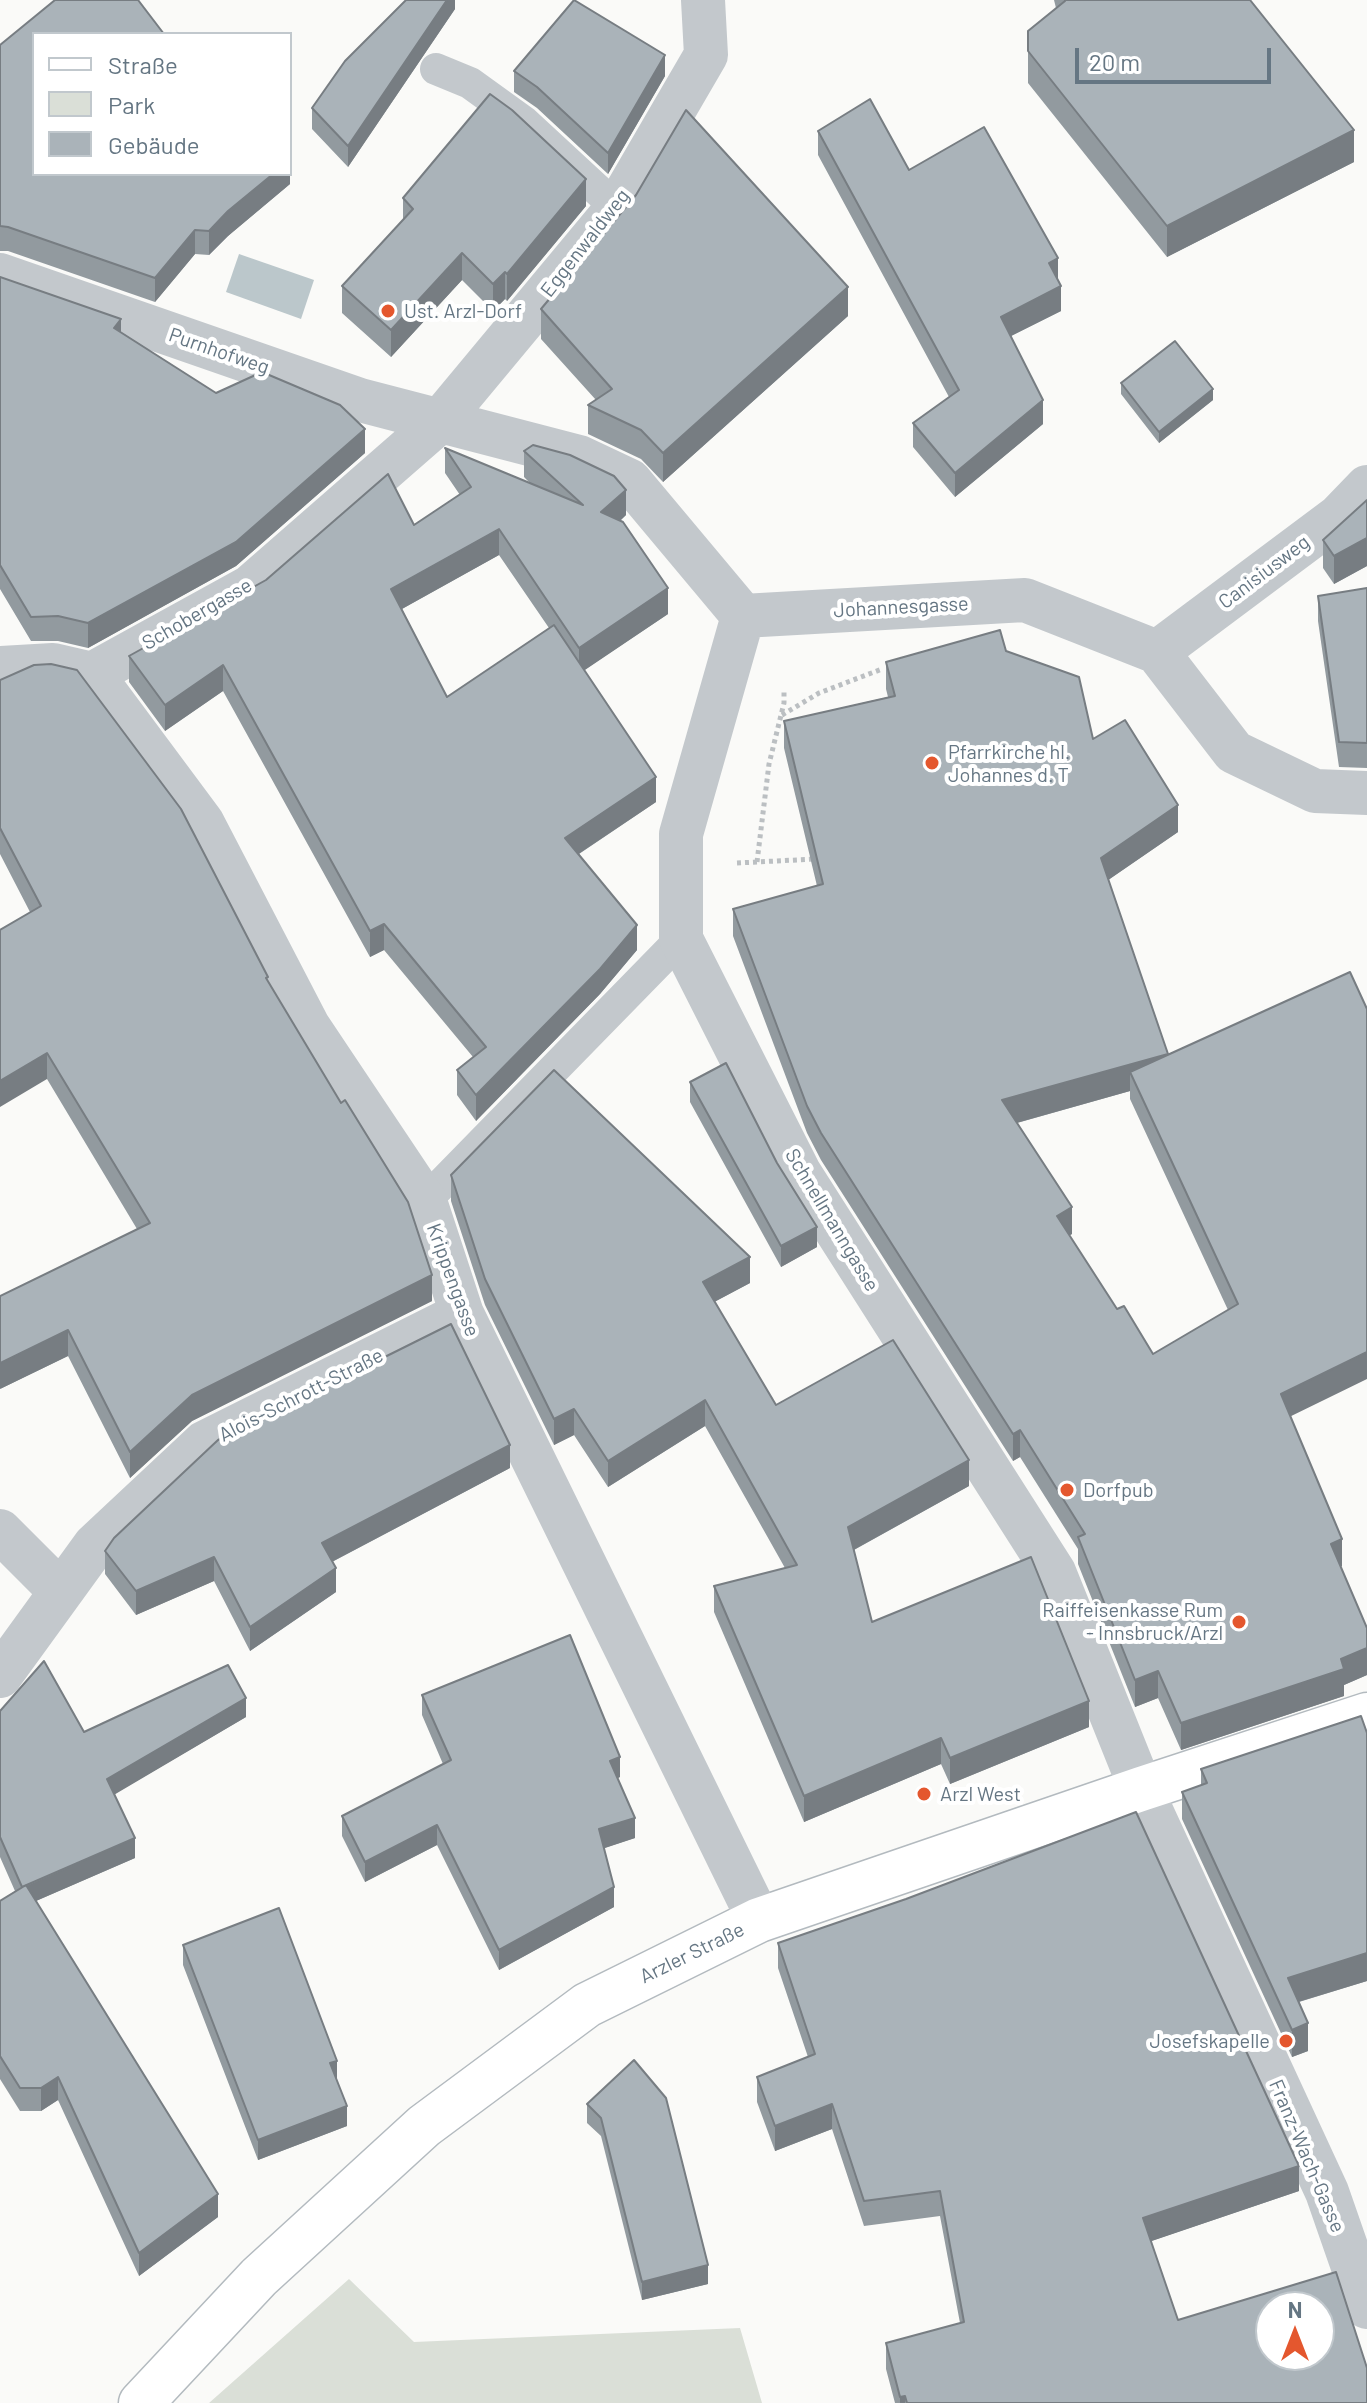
<!DOCTYPE html>
<meta charset="utf-8">
<style>
body{margin:0}
#map{position:relative;width:1367px;height:2403px;overflow:hidden;background:#fafaf8;font-family:Barlow,sans-serif}
canvas{display:block}
.legend{position:absolute;left:32px;top:32px;width:260px;height:144px;box-sizing:border-box;background:#fff;border:2px solid #c1c8cd;margin:0;padding:10px 14px;list-style:none;font-size:24px;color:#657683}
.legend li{display:flex;align-items:center;gap:16px;height:40px}
.legend b{width:40px;border:2px solid #c1c8cd}
.north{position:absolute;left:1255px;top:2291px;width:80px;height:80px;box-sizing:border-box;background:#fff;border:2px solid #c1c8cd;border-radius:50%;rotate:0deg;font-size:22px;font-weight:700;line-height:32px;text-align:center;color:#657683}
.north::after{content:'';display:block;margin:auto;width:28px;height:36px;background:#e4572e;clip-path:polygon(50% 0,100% 100%,50% 72%,0 100%)}
.scale{position:absolute;left:1075px;top:48px;width:196px;height:36px;box-sizing:border-box;border:4px solid #657683;border-top:0;padding-left:10px;font-size:24px;line-height:28px;white-space:nowrap;color:#657683;-webkit-text-stroke:6px #fff;paint-order:stroke}
</style>
<div id="map">
<canvas width="1367" height="2403"></canvas>
<ul class="legend">
<li><b style="height:10px;background:#fff"></b>Straße</li>
<li><b style="height:22px;background:#dadfd7"></b>Park</li>
<li><b style="height:22px;background:#aab3b9"></b>Gebäude</li>
</ul>
<div class="north">N</div>
<div class="scale">20 m</div>
</div>
<script>
const c = document.querySelector('canvas').getContext('2d');
c.lineJoin = 'round';
function fill(path, color) { c.fillStyle = color; c.fill(path, 'evenodd'); }
function strokePath(path, color, width, dash) { c.strokeStyle = color; c.lineWidth = width; c.lineCap = dash ? 'butt' : 'round'; c.setLineDash(dash || []); c.stroke(path); }
function drawText(font, color, halo, rows, align = 'center') {
  c.font = font + ' Barlow,sans-serif'; c.lineWidth = 8; c.setLineDash([]); c.textBaseline = 'middle'; c.strokeStyle = halo; c.fillStyle = color; for (const [text, x, y, turn = 0] of rows) {
    c.save(); c.translate(x, y); c.rotate((+turn || 0) * Math.PI / 180); c.textAlign = isNaN(turn) ? turn : align; if (halo) c.strokeText(text, 0, 0); c.fillText(text, 0, 0); c.restore();
  }
}
fill(new Path2D(`
 M 349,2279 L 414,2342 L 740,2328 L 762,2403 L 209,2403 Z`), '#dadfd7');
fill(new Path2D(`
 M 239,254 L 314,280 L 301,319 L 226,292 Z`), '#bbc7cb');
const secondary = new Path2D(`
 M 141,2403 L 259,2277 L 424,2126 L 587,2005 L 759,1920 L 1141,1789 L 1367,1715`);
strokePath(secondary, '#b3babf', 47);
strokePath(new Path2D(`
 M 782,715 L 819,693 L 882,669
 M 757,862 L 769,764 L 784,703 L 784,690
 M 737,863 L 815,859`), '#bbbfc2', 5, [4, 4]);
strokePath(new Path2D(`
 M 436,69 L 470,83 L 524,122 L 617,208
 M 425,1201 L 681,939`), '#c3c8cc', 32);
strokePath(new Path2D(`
 M 0,275 L 360,400 L 579,457 L 630,481 L 743,616 L 1025,600 L 1157,652 L 1234,752 L 1315,791 L 1367,793
 M 743,616 L 681,834 L 681,939 L 799,1172 L 1054,1572 L 1141,1789 L 1327,2192 L 1367,2307
 M 1157,652 L 1339,516 L 1367,487
 M 0,668 L 53,665 L 92,674 L 250,587 L 439,422 L 617,208 L 706,55 L 703,0
 M 92,674 L 202,822 L 308,1026 L 425,1201 L 462,1314 L 759,1920
 M 0,1531 L 61,1592
 M 0,1676 L 95,1545 L 204,1443 L 462,1314`), '#c3c8cc', 44);
strokePath(secondary, '#fff', 44);
fill(new Path2D(`
 M 455,0 L 455,9 L 348,167 L 312,129 L 312,108 Z
 M 1054,0 L 1250,0 L 1354,162 L 1167,257 L 1028,83 L 1028,31 L 1056,8 Z
 M 34,34 L 290,174 L 290,184 L 228,236 L 209,255 L 195,254 L 155,302 L 8,251 L 0,251 L 0,45 Z
 M 514,71 L 665,76 L 608,174 L 537,108 L 514,92 Z
 M 818,131 L 909,170 L 1058,280 L 1061,311 L 1011,336 L 1043,424 L 955,497 L 913,447 L 913,423 L 949,397 L 818,155 Z
 M 403,198 L 586,206 L 507,301 L 505,299 L 493,311 L 462,280 L 391,357 L 342,313 L 342,286 L 403,220 Z
 M 0,277 L 121,332 L 216,393 L 365,453 L 236,566 L 88,648 L 58,641 L 31,641 L 0,589 Z
 M 541,309 L 848,316 L 663,482 L 641,459 L 588,434 L 588,405 L 596,400 L 541,339 Z
 M 1121,383 L 1213,400 L 1159,443 L 1121,394 Z
 M 445,448 L 530,483 L 524,477 L 524,451 L 626,515 L 620,521 L 668,614 L 584,670 L 656,802 L 579,854 L 637,950 L 600,994 L 476,1121 L 457,1095 L 457,1070 L 473,1057 L 384,950 L 370,957 L 223,691 L 165,731 L 129,682 L 129,656 L 414,525 L 460,495 L 445,473 ZM 499,555 L 549,628 L 447,697 L 402,609 Z
 M 1367,500 L 1367,566 L 1334,584 L 1323,568 L 1323,540 Z
 M 1367,588 L 1367,768 L 1339,767 L 1318,621 L 1318,596 Z
 M 1006,651 L 1093,739 L 1178,832 L 1108,880 L 1290,1417 L 1342,1566 L 1340,1567 L 1367,1628 L 1367,1675 L 1344,1685 L 1344,1696 L 1181,1750 L 1158,1698 L 1135,1707 L 1078,1564 L 1078,1549 L 1020,1457 L 1013,1461 L 821,1160 L 807,1133 L 733,936 L 733,909 L 817,886 L 784,748 L 784,721 L 888,697 L 886,689 L 886,662 ZM 1130,1091 L 1130,1099 L 1228,1310 L 1153,1354 L 1117,1309 L 1069,1235 L 1072,1234 L 1017,1123 Z
 M 0,680 L 268,982 L 432,1301 L 192,1421 L 130,1478 L 68,1356 L 0,1389 L 137,1229 L 47,1079 L 30,912 L 0,854 Z
 M 690,1082 L 777,1163 L 817,1247 L 781,1267 L 690,1102 Z
 M 451,1175 L 750,1283 L 714,1302 L 776,1405 L 969,1486 L 854,1550 L 872,1622 L 1089,1727 L 950,1784 L 941,1764 L 804,1822 L 714,1612 L 714,1586 L 785,1568 L 705,1426 L 608,1487 L 574,1435 L 554,1445 L 485,1305 L 451,1201 Z
 M 510,1468 L 332,1562 L 336,1592 L 250,1651 L 214,1581 L 136,1615 L 105,1574 L 105,1551 Z
 M 422,1695 L 620,1777 L 617,1778 L 635,1838 L 604,1848 L 614,1907 L 499,1970 L 437,1845 L 365,1882 L 342,1836 L 342,1816 L 443,1764 L 422,1715 Z
 M 0,1711 L 84,1732 L 246,1717 L 114,1794 L 135,1858 L 36,1901 L 218,2217 L 139,2276 L 58,2100 L 41,2111 L 20,2111 L 0,2079 L 0,1901 L 15,1891 L 0,1857 Z
 M 1367,1733 L 1367,1981 L 1299,2002 L 1308,2051 L 1292,2057 L 1182,1819 L 1182,1792 L 1201,1785 L 1201,1769 Z
 M 778,1943 L 1299,2191 L 1151,2241 L 1178,2320 L 1367,2403 L 895,2403 L 886,2369 L 886,2343 L 960,2323 L 940,2216 L 864,2226 L 832,2129 L 775,2151 L 757,2102 L 757,2077 L 808,2057 L 778,1968 Z
 M 183,1945 L 337,2081 L 347,2126 L 258,2160 L 183,1965 Z
 M 634,2060 L 708,2284 L 642,2300 L 601,2136 L 587,2123 L 587,2104 Z`), '#929a9f');
fill(new Path2D(`
 M 447,0 L 455,0 L 455,9 L 348,167 L 348,146 Z
 M 665,55 L 665,76 L 608,174 L 608,153 Z
 M 1354,130 L 1354,162 L 1167,257 L 1167,226 Z
 M 273,174 L 290,174 L 290,184 L 228,236 L 209,255 L 209,231 L 228,211 Z
 M 586,179 L 586,206 L 507,301 L 507,274 Z
 M 195,230 L 195,254 L 155,302 L 155,278 Z
 M 462,253 L 462,280 L 391,357 L 391,330 Z
 M 1058,258 L 1058,283 L 1049,263 Z
 M 505,272 L 505,299 L 493,311 L 493,284 Z
 M 1061,286 L 1061,311 L 1001,341 L 1001,317 Z
 M 848,287 L 848,316 L 663,482 L 663,453 Z
 M 121,319 L 121,344 L 114,328 Z
 M 1213,389 L 1213,400 L 1159,443 L 1159,432 Z
 M 1043,400 L 1043,424 L 955,497 L 955,473 Z
 M 365,429 L 365,453 L 236,566 L 88,648 L 88,623 Z
 M 626,490 L 626,515 L 601,538 L 601,512 Z
 M 499,529 L 499,555 L 391,615 L 391,589 Z
 M 1367,538 L 1367,566 L 1334,584 L 1334,556 Z
 M 668,588 L 668,614 L 579,674 L 579,648 Z
 M 223,665 L 223,691 L 165,731 L 165,705 Z
 M 656,777 L 656,802 L 565,863 L 565,838 Z
 M 1178,805 L 1178,832 L 1101,885 L 1101,858 Z
 M 384,924 L 384,950 L 370,957 L 370,931 Z
 M 637,925 L 637,950 L 600,994 L 476,1121 L 476,1095 Z
 M 47,1053 L 47,1079 L 0,1107 L 0,1081 Z
 M 1168,1054 L 1168,1080 L 1130,1072 L 1130,1091 L 1002,1127 L 1002,1100 Z
 M 1072,1207 L 1072,1234 L 1057,1243 L 1057,1216 Z
 M 817,1227 L 817,1247 L 781,1267 L 781,1246 Z
 M 750,1257 L 750,1283 L 703,1308 L 703,1282 Z
 M 432,1275 L 432,1301 L 192,1421 L 130,1478 L 130,1452 L 192,1395 Z
 M 68,1330 L 68,1356 L 0,1389 L 0,1363 Z
 M 1367,1352 L 1367,1379 L 1281,1421 L 1281,1394 Z
 M 705,1400 L 705,1426 L 608,1487 L 608,1461 Z
 M 574,1409 L 574,1435 L 554,1445 L 554,1419 Z
 M 1020,1430 L 1020,1457 L 1013,1461 L 1013,1434 Z
 M 510,1445 L 510,1468 L 322,1567 L 322,1543 Z
 M 969,1460 L 969,1486 L 848,1553 L 848,1527 Z
 M 1342,1539 L 1342,1566 L 1331,1571 L 1331,1544 Z
 M 214,1557 L 214,1581 L 136,1615 L 136,1591 Z
 M 336,1568 L 336,1592 L 250,1651 L 250,1627 Z
 M 1367,1648 L 1367,1675 L 1344,1685 L 1344,1696 L 1181,1750 L 1181,1723 Z
 M 1158,1671 L 1158,1698 L 1135,1707 L 1135,1680 Z
 M 246,1698 L 246,1717 L 107,1799 L 107,1779 Z
 M 1089,1701 L 1089,1727 L 950,1784 L 950,1758 Z
 M 941,1738 L 941,1764 L 804,1822 L 804,1796 Z
 M 620,1757 L 620,1777 L 610,1782 L 610,1761 Z
 M 635,1818 L 635,1838 L 599,1850 L 599,1829 Z
 M 437,1825 L 437,1845 L 365,1882 L 365,1862 Z
 M 135,1838 L 135,1858 L 22,1907 L 22,1888 Z
 M 614,1887 L 614,1907 L 499,1970 L 499,1950 Z
 M 1367,1953 L 1367,1981 L 1288,2005 L 1288,1978 Z
 M 1308,2023 L 1308,2051 L 1292,2057 L 1292,2030 Z
 M 337,2061 L 337,2081 L 330,2063 Z
 M 58,2077 L 58,2100 L 41,2111 L 41,2088 Z
 M 832,2104 L 832,2129 L 775,2151 L 775,2126 Z
 M 347,2106 L 347,2126 L 258,2160 L 258,2140 Z
 M 1299,2166 L 1299,2191 L 1143,2244 L 1143,2218 Z
 M 218,2194 L 218,2217 L 139,2276 L 139,2253 Z
 M 708,2265 L 708,2284 L 642,2300 L 642,2282 Z
 M 905,2396 L 905,2403 L 900,2403 L 900,2397 Z`), '#777d82');
const building = new Path2D(`
 M 55,0 L 138,0 L 164,34 L 34,34 L 34,174 L 273,174 L 228,211 L 209,231 L 195,230 L 155,278 L 8,227 L 0,226 L 0,45 Z
 M 406,0 L 447,0 L 348,146 L 312,108 L 345,61 Z
 M 574,0 L 665,55 L 608,153 L 537,87 L 514,71 Z
 M 1065,0 L 1250,0 L 1354,130 L 1167,226 L 1028,51 L 1028,31 L 1065,1 Z
 M 490,94 L 512,110 L 586,179 L 507,274 L 505,272 L 493,284 L 462,253 L 391,330 L 342,286 L 413,209 L 403,198 Z
 M 870,99 L 909,170 L 984,127 L 1058,258 L 1049,263 L 1061,286 L 1001,317 L 1043,400 L 955,473 L 913,423 L 959,390 L 818,131 Z
 M 686,110 L 848,287 L 663,453 L 641,430 L 588,405 L 612,389 L 541,309 L 636,195 Z
 M 0,277 L 121,319 L 114,328 L 216,393 L 262,372 L 340,405 L 365,429 L 236,542 L 88,623 L 58,616 L 31,617 L 0,565 Z
 M 1175,341 L 1213,389 L 1159,432 L 1121,383 Z
 M 533,445 L 570,455 L 614,476 L 626,490 L 601,512 L 623,522 L 668,588 L 579,648 L 499,529 L 391,589 L 447,697 L 554,625 L 656,777 L 565,838 L 637,925 L 600,969 L 476,1095 L 457,1070 L 486,1047 L 384,924 L 370,931 L 223,665 L 165,705 L 129,656 L 266,580 L 388,474 L 414,525 L 471,487 L 445,448 L 583,505 L 524,451 Z
 M 1367,500 L 1367,538 L 1334,556 L 1323,540 Z
 M 1367,588 L 1367,743 L 1339,742 L 1318,596 Z
 M 1000,630 L 1006,651 L 1079,677 L 1093,739 L 1125,720 L 1178,805 L 1101,858 L 1168,1054 L 1002,1100 L 1072,1207 L 1057,1216 L 1117,1309 L 1124,1306 L 1153,1354 L 1238,1304 L 1130,1072 L 1350,972 L 1367,1009 L 1367,1352 L 1281,1394 L 1342,1539 L 1331,1544 L 1367,1628 L 1367,1648 L 1341,1659 L 1344,1669 L 1181,1723 L 1158,1671 L 1135,1680 L 1078,1537 L 1085,1534 L 1020,1430 L 1013,1434 L 821,1133 L 807,1106 L 733,909 L 823,884 L 784,721 L 895,696 L 886,662 Z
 M 51,664 L 77,670 L 181,809 L 268,977 L 266,978 L 341,1103 L 345,1100 L 408,1202 L 432,1275 L 192,1395 L 130,1452 L 68,1330 L 0,1363 L 0,1296 L 150,1223 L 47,1053 L 0,1081 L 0,930 L 41,906 L 0,828 L 0,680 L 34,665 Z
 M 726,1063 L 777,1163 L 817,1227 L 781,1246 L 690,1082 Z
 M 554,1070 L 750,1257 L 703,1282 L 776,1405 L 893,1340 L 969,1460 L 848,1527 L 872,1622 L 1031,1557 L 1089,1701 L 950,1758 L 941,1738 L 804,1796 L 714,1586 L 797,1565 L 705,1400 L 608,1461 L 574,1409 L 554,1419 L 485,1279 L 451,1175 Z
 M 451,1324 L 510,1445 L 322,1543 L 336,1568 L 250,1627 L 214,1557 L 136,1591 L 105,1551 L 114,1538 L 218,1440 Z
 M 570,1635 L 620,1757 L 610,1761 L 635,1818 L 599,1829 L 614,1887 L 499,1950 L 437,1825 L 365,1862 L 342,1816 L 451,1760 L 422,1695 Z
 M 44,1661 L 84,1732 L 228,1665 L 246,1698 L 107,1779 L 135,1838 L 22,1887 L 0,1837 L 0,1711 Z
 M 1361,1716 L 1367,1733 L 1367,1953 L 1288,1978 L 1308,2023 L 1292,2030 L 1182,1792 L 1207,1783 L 1201,1769 Z
 M 1136,1812 L 1299,2166 L 1143,2218 L 1178,2320 L 1336,2272 L 1367,2368 L 1367,2403 L 907,2403 L 905,2396 L 900,2397 L 886,2343 L 964,2322 L 940,2191 L 864,2201 L 832,2104 L 775,2126 L 757,2077 L 815,2054 L 778,1943 L 906,1899 ZM 1271,2307 L 1319,2307 L 1319,2355 L 1271,2355 Z
 M 26,1885 L 218,2194 L 139,2253 L 58,2077 L 41,2088 L 20,2088 L 0,2056 L 0,1901 Z
 M 279,1908 L 337,2061 L 330,2063 L 347,2106 L 258,2140 L 183,1945 Z
 M 634,2060 L 666,2098 L 708,2265 L 642,2282 L 601,2118 L 587,2104 Z`);
fill(building, '#aab3b9');
strokePath(building, '#777d82', 2);
for (const [x, y, r, color] of [
 [388,311,8,"#e4572e"],
 [932,763,8,"#e4572e"],
 [1067,1490,8,"#e4572e"],
 [1239,1622,8,"#e4572e"],
 [924,1794,8,"#e4572e"],
 [1286,2041,8,"#e4572e"]
]) { const dot = new Path2D(); dot.arc(x, y, r, 0, 2 * Math.PI); c.fillStyle = color; c.fill(dot); strokePath(dot, '#fff', 3); }
drawText('20px', '#657683', '#fff', [
 ["Eggenwaldweg",585,243,-52],
 ["Purnhofweg",219,351,19],
 ["Canisiusweg",1264,572,-37],
 ["Johannesgasse",901,607,-3],
 ["Schobergasse",197,614,-30],
 ["Schnellmanngasse",832,1220,59],
 ["Krippengasse",453,1280,70],
 ["Alois-Schrott-Straße",301,1395,-27],
 ["Arzler Straße",692,1953,-26],
 ["Franz-Wach-Gasse",1307,2156,67]
]);
drawText('20px', '#657683', '#fff', [
 ["Ust. Arzl-Dorf",404,311],
 ["Pfarrkirche hl.",948,752],
 ["Johannes d. T",948,775],
 ["Dorfpub",1083,1490],
 ["Raiffeisenkasse Rum",1223,1610,"right"],
 ["- Innsbruck/Arzl",1223,1633,"right"],
 ["Arzl West",940,1794],
 ["Josefskapelle",1270,2041,"right"]
], 'left');
</script>
